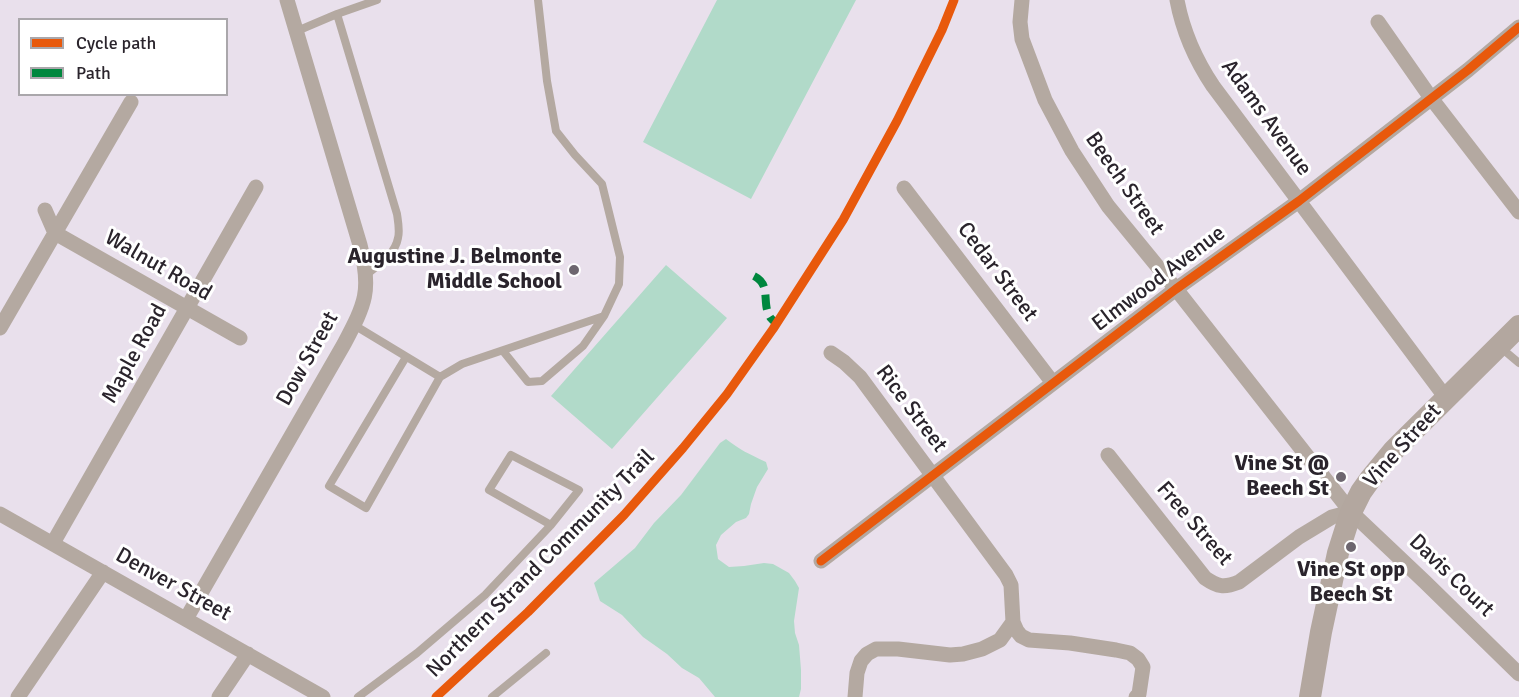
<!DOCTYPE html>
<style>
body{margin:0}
#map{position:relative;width:1519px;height:697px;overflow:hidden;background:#e9e0ec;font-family:Signika,sans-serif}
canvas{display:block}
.legend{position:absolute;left:18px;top:18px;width:210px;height:78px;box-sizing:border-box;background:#fff;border:2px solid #aaa7ab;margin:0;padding:8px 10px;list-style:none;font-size:18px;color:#2a242c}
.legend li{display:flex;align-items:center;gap:12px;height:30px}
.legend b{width:30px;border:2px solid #aaa7ab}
</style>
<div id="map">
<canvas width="1519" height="697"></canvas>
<ul class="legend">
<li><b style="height:8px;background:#e8590c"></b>Cycle path</li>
<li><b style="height:8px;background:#00873e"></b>Path</li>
</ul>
</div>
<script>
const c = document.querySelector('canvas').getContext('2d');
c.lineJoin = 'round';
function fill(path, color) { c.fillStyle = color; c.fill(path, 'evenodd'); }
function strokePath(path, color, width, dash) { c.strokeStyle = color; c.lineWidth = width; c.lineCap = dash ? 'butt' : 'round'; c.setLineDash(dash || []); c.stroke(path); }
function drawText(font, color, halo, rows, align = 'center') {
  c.font = font + ' Signika,sans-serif'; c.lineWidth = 6; c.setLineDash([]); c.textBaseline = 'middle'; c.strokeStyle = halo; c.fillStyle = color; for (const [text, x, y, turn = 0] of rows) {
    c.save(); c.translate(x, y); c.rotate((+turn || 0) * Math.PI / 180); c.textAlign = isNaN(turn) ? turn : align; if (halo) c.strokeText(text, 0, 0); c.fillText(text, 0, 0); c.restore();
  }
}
fill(new Path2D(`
 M 717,0 L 856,0 L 751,199 L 643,142 Z
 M 666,265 L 727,318 L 612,449 L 551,396 Z
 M 726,439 C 740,450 749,454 766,462 L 768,469 L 757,487 L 751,504 L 749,514 L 746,518 L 736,522 L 721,535 L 716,545 L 718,559 L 729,567 L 744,566 L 764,563 L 773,564 L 789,573 L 795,581 L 799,588 L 794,621 L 795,633 L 799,645 L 801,670 L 801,689 L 799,697 L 715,697 L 699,678 L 682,668 L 667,654 L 643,637 L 622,615 L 600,601 L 594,583 L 635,548 L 654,523 L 681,495 L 720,443 Z`), '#b1dac9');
strokePath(new Path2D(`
 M 337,14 L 397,214 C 398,221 400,231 398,238 C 395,255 378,265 366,275
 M 297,31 L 337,14 L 377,0
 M 354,325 L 440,377 L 366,508 L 329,486 L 406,357
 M 1500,347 L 1519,363
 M 503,351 L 528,382 L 542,381 L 583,346 L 604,316
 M 440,377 L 462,364 L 604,316 L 619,284 L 620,257 L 602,184 L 575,155 L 556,131 L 547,81 L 538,0
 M 358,697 L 417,653 L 485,595 L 551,525 L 579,490 L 511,455 L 489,490 L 551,525
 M 492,697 L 546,653`), '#b4a9a1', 8);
strokePath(new Path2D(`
 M 1022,0 L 1020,22 L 1022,39 L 1045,100 L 1072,151 L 1108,206 L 1176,289 L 1351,512 L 1425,582 L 1519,674
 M 1177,0 C 1183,32 1195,59 1213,86 L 1446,398
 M 1378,22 L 1431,98 L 1519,212
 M 131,102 L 55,233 L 240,338
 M 904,188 L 1053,383
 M 0,328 L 55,233 L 45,210
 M 831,353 L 844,362 L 860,377 L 1006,575 L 1011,585 L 1013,622 L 1017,631 L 1021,636 L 1029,640 L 1070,643 L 1116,650 L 1130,653 L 1138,659 L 1143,667 L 1139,694 L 1136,697
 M 1108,455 L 1205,578 C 1218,587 1224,588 1239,582 L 1299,537 L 1332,517 L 1351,512
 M 0,514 L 323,697
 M 53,543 L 256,187
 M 821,561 L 1176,289 L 1299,201 L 1468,70 L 1519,27
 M 186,619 L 344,344 C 365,304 372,291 360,245 L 287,0
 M 18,697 L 103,572
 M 219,697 L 248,654
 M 855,697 L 857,673 L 861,661 L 867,654 L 876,649 L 898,649 L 950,655 L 963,654 L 982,649 L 1000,640 L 1013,622`), '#b4a9a1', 15);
strokePath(new Path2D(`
 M 1310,697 L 1321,632 L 1338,553 L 1351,512 L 1361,492 L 1371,478 L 1394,450 L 1519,326`), '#b3a79f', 22);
strokePath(new Path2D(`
 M 754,276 C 772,285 761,302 770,317 C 771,319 775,322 777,324`), '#00873e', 8, [15, 8]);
strokePath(new Path2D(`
 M 821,561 L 1176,289 L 1299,201 L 1468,70 L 1519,27
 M 436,697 L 528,612 L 624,515 L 683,448 L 727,394 L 773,329 L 843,220 L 897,121 L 942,30 L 954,0`), '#e8590c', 9);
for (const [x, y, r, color] of [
 [574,270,6,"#6d666f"],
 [1341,477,6,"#6d666f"],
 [1351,547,6,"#6d666f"]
]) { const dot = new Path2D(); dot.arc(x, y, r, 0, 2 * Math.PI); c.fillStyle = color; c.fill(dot); strokePath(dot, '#fff', 2); }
drawText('22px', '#2a242c', '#fff', [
 ["Adams Avenue",1266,118,54],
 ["Beech Street",1124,184,55],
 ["Walnut Road",158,266,30],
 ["Cedar Street",997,272,53],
 ["Elmwood Avenue",1159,279,-37],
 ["Maple Road",135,354,-61],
 ["Dow Street",308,359,-61],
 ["Rice Street",911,409,53],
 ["Vine Street",1403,446,-48],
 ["Free Street",1194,524,49],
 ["Northern Strand Community Trail",541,564,-45],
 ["Davis Court",1451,576,44],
 ["Denver Street",173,585,29]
]);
drawText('bold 22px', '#2a242c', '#fff', [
 ["Augustine J. Belmonte",562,257],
 ["Middle School",562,282],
 ["Vine St @",1329,464],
 ["Beech St",1329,489],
 ["Vine St opp",1351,570,"center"],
 ["Beech St",1351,595,"center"]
], 'right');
</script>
